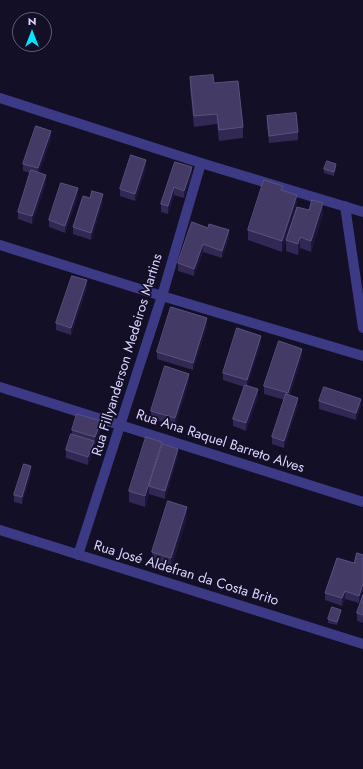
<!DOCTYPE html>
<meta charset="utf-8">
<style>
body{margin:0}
#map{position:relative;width:363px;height:769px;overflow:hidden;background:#130f26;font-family:Jost,sans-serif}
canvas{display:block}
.north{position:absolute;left:12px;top:12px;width:40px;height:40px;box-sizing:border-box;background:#130f26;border:1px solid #625e7d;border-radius:50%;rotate:0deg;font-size:11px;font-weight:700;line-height:16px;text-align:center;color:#d9d4ff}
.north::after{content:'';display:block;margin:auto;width:14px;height:18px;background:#00e5ff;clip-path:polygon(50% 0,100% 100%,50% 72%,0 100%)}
</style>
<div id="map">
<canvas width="363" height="769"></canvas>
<div class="north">N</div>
</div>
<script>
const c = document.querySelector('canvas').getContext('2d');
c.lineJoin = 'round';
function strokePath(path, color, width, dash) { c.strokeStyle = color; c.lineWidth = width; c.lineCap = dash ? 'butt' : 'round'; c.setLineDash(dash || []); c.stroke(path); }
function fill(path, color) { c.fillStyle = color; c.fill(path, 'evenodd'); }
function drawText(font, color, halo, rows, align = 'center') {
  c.font = font + ' Jost,sans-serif'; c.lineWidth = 3.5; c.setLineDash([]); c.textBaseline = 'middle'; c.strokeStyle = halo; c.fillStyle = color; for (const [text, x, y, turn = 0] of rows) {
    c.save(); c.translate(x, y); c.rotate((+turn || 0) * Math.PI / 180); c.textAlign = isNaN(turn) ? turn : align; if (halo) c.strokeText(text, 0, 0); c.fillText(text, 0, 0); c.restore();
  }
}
strokePath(new Path2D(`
 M 0,98 L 201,163 L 363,212
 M 345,206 L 363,328
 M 0,245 L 162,296 L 363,356
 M 0,387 L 363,502
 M 0,530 L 363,644
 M 78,555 L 162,296 L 201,163`), '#3d3a85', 10);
fill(new Path2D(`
 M 190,77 L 214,83 L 243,127 L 243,138 L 219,141 L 217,124 L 194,127 L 190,88 Z
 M 267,116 L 298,132 L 298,140 L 269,143 L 267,123 Z
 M 51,138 L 39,173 L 46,183 L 32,224 L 18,219 L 18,212 L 30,173 L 23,171 L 23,164 Z
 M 175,162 L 192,175 L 184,198 L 174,195 L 168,214 L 161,212 L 161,204 Z
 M 146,168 L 135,201 L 120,196 L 120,189 Z
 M 336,168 L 334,176 L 324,173 L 324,169 Z
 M 283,190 L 297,206 L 282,252 L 248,240 L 248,230 Z
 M 78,196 L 65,233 L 49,227 L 49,220 Z
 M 103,202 L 91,240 L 73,234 L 73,227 Z
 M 323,214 L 311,252 L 300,248 L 298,255 L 286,251 L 286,240 Z
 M 192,222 L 229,238 L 222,258 L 203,252 L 194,276 L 178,271 L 178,263 Z
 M 87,288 L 71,335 L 56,330 L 56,323 Z
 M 207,326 L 193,370 L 157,359 L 157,352 Z
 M 261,343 L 247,386 L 258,397 L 246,431 L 233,426 L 233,419 L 244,387 L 223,380 L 223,373 Z
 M 302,356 L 290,395 L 298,405 L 284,448 L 272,444 L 272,437 L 285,400 L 264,394 L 264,386 Z
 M 189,381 L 175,426 L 151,418 L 151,411 Z
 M 319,401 L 361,406 L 356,420 L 319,409 Z
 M 101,429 L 95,445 L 94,444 L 94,449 L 88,465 L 66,458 L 66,450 L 72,435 L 72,430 Z
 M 162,445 L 178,456 L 165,499 L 149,494 L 145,507 L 129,502 L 129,491 Z
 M 31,474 L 22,504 L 14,502 L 14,495 Z
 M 187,517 L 171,569 L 152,563 L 152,552 Z
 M 363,555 L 359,603 L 345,599 L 342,606 L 325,600 L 325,593 Z
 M 363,595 L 363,623 L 357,621 L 357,613 Z
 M 341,614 L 337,625 L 328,623 L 328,619 Z`), '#312854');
fill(new Path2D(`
 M 51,131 L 51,138 L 38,176 L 38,168 Z
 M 146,160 L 146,168 L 135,201 L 135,194 Z
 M 336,164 L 336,168 L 334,176 L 334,172 Z
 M 192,167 L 192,175 L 184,198 L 184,191 Z
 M 46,175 L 46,183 L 32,224 L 32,216 Z
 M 174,187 L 174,195 L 168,214 L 168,206 Z
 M 78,188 L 78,196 L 65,233 L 65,226 Z
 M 103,194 L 103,202 L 91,240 L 91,233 Z
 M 297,195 L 297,206 L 282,252 L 282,241 Z
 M 323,203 L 323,214 L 311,252 L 311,241 Z
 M 229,230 L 229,238 L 222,258 L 222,251 Z
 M 300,237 L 300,248 L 298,255 L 298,244 Z
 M 203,244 L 203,252 L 194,276 L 194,269 Z
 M 87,280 L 87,288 L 71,335 L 71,328 Z
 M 207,318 L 207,326 L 193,370 L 193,363 Z
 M 261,336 L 261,343 L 247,388 L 247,380 Z
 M 302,349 L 302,356 L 288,401 L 288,393 Z
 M 189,374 L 189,381 L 175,426 L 175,418 Z
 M 258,389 L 258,397 L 246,431 L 246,423 Z
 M 298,398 L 298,405 L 284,448 L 284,441 Z
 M 361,399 L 361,406 L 356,420 L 356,413 Z
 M 101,421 L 101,429 L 95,445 L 95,437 Z
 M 94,441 L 94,449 L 88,465 L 88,457 Z
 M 162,442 L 162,453 L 149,486 L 149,494 L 145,507 L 145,496 Z
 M 178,449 L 178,456 L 165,499 L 165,491 Z
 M 31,466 L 31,474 L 22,504 L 22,497 Z
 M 187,507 L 187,517 L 171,569 L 171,558 Z
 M 363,584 L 363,592 L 359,603 L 359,596 Z
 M 345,591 L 345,599 L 342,606 L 342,598 Z
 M 341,610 L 341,614 L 337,625 L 337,622 Z`), '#1d163a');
const building = new Path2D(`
 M 213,75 L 214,83 L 238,81 L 243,127 L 219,130 L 217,114 L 194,116 L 190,77 Z
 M 296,113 L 298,132 L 269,136 L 267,116 Z
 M 36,126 L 51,131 L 38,168 L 23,164 Z
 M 131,155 L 146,160 L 135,194 L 120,189 Z
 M 327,161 L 336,164 L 334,172 L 324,169 Z
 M 175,162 L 192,167 L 184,191 L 174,187 L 168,206 L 161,204 Z
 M 31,170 L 46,175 L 32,216 L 18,212 Z
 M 264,180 L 283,186 L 281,190 L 297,195 L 282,241 L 248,230 Z
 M 61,183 L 78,188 L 65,226 L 49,220 Z
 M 92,191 L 103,194 L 91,233 L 73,227 L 83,196 L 90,198 Z
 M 312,200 L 323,203 L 311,241 L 300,237 L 298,244 L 286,240 L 297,207 L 309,210 Z
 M 192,222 L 208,228 L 209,224 L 229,230 L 222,251 L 203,244 L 194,269 L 178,263 Z
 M 72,276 L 87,280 L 71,328 L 56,323 Z
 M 171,307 L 207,318 L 193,363 L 157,352 Z
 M 237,328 L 261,336 L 247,380 L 223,373 Z
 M 279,341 L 302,349 L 288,393 L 264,386 Z
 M 165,366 L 189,374 L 175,418 L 151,411 Z
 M 245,385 L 258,389 L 246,423 L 233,419 Z
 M 324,387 L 361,399 L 356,413 L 319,401 Z
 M 286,394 L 298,398 L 284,441 L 272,437 Z
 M 77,414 L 101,421 L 95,437 L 72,430 Z
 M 71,434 L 94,441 L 88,457 L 66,450 Z
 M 146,437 L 162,442 L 145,496 L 129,491 Z
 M 163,444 L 178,449 L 165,491 L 149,486 Z
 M 24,464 L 31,466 L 22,497 L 14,495 Z
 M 168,501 L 187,507 L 171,558 L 152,552 Z
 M 357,553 L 363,555 L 363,584 L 359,596 L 345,591 L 342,598 L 325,593 L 337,558 L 354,563 Z
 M 363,595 L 363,615 L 357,613 Z
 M 332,607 L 341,610 L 337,622 L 328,619 Z`);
fill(building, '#433a66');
strokePath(building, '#5a527e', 1);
drawText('14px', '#d9d4ff', '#130f26', [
 ["Rua Fillyanderson Medeiros Martins",128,355,-73],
 ["Rua Ana Raquel Barreto Alves",220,442,18],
 ["Rua José Aldefran da Costa Brito",186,574,17]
]);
</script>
